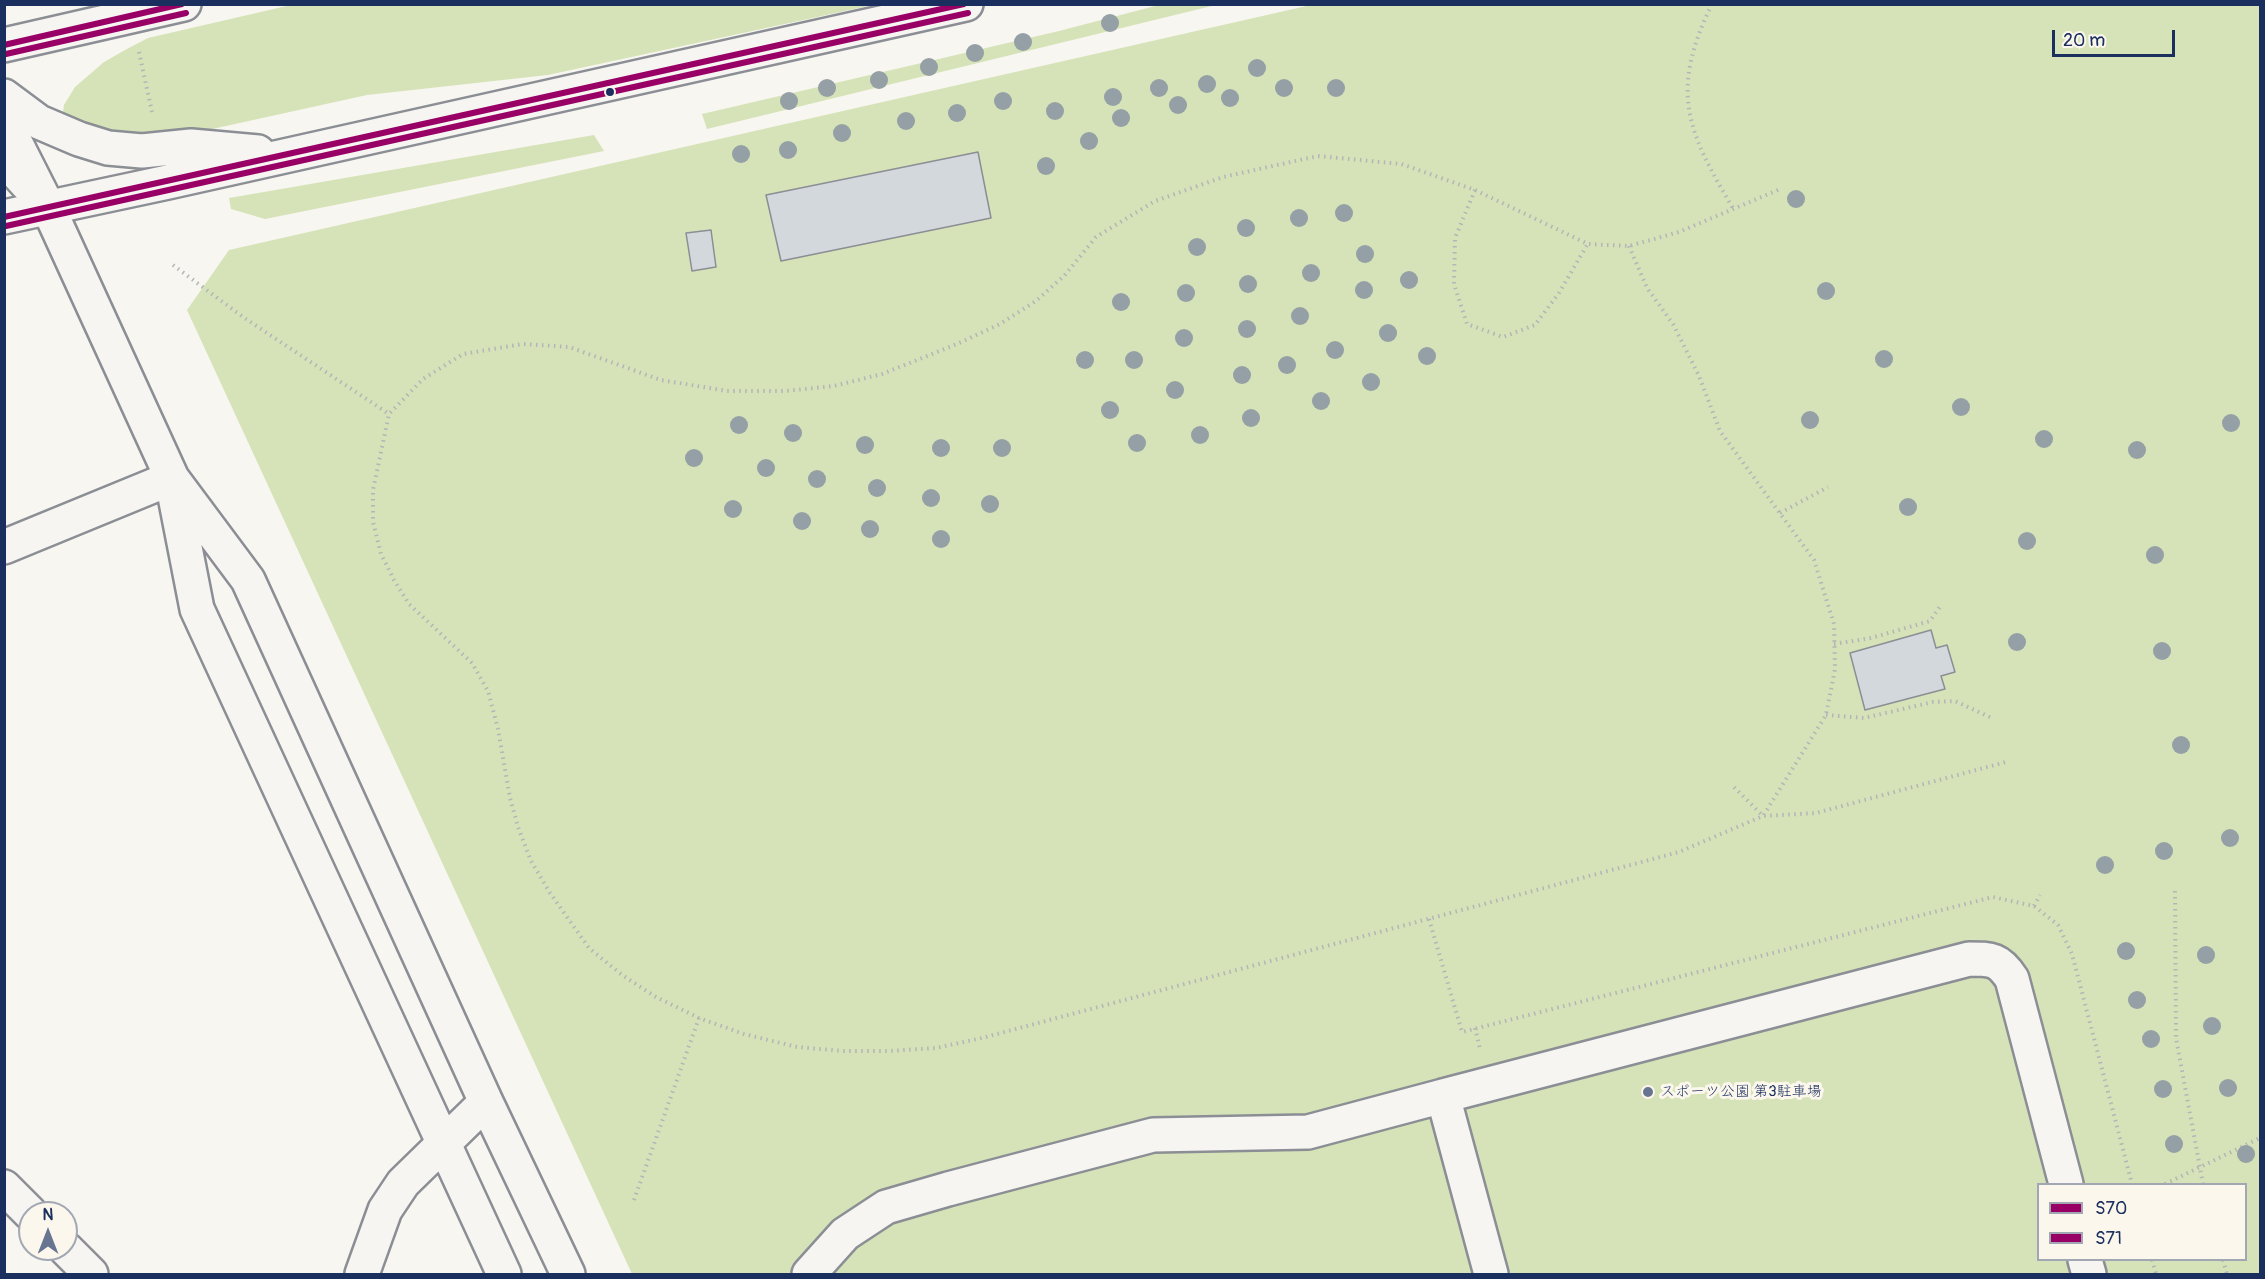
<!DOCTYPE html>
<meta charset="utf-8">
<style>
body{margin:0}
#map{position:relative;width:2265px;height:1279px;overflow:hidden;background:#f8f6f0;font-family:Pangolin,sans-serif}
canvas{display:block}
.frame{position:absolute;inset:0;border:6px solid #1b2f5e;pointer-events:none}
.legend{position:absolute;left:2037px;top:1183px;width:210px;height:78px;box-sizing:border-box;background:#fbf7ec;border:2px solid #a1a7b3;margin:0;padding:8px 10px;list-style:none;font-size:18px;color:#1b2f5e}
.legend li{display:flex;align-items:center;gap:12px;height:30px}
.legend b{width:30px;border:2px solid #a1a7b3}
.north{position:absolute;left:18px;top:1201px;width:60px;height:60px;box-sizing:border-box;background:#fbf7ec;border:2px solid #a1a7b3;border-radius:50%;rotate:0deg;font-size:16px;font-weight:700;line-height:24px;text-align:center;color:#1b2f5e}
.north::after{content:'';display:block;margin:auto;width:21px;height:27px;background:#687591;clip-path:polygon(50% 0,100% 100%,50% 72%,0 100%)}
.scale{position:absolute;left:2052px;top:30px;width:123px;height:27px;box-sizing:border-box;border:3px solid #1b2f5e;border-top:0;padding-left:8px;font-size:18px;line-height:21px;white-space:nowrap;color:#1b2f5e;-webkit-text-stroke:4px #fbf7ec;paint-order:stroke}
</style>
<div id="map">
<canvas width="2265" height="1279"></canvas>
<div class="frame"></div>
<ul class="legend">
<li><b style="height:8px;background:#906"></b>S70</li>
<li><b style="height:8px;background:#906"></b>S71</li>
</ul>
<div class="north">N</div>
<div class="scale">20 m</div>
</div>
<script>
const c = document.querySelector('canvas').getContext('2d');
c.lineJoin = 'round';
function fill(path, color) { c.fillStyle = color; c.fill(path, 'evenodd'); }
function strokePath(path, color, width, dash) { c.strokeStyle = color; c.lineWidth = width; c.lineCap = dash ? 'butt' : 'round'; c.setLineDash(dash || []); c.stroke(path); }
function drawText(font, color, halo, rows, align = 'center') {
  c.font = font + ' Pangolin,"Klee One",sans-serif'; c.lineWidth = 6; c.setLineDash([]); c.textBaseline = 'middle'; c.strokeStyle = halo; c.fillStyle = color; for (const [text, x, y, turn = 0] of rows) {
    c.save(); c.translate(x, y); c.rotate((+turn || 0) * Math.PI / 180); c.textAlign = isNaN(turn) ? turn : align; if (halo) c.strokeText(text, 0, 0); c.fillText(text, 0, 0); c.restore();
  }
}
fill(new Path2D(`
 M 291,5 L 873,5 L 548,75 L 367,95 L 185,135 L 121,137 L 67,122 L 63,113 L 64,105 L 75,87 L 104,62 L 125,50 L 148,38 Z
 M 1159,5 L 1216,5 L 707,129 L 702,114 L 1059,31 Z
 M 1311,5 L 2260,5 L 2260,1274 L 632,1274 L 187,310 L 229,250 ZM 2038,1184 L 2246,1184 L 2246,1260 L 2038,1260 Z
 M 594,135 L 604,151 L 265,219 L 231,209 L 229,198 Z`), '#d6e3b8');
const building = new Path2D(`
 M 978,152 L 991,218 L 781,261 L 766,195 Z
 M 711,230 L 716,267 L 692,271 L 686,233 Z
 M 1931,630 L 1936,648 L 1947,645 L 1955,672 L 1941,676 L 1945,689 L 1865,710 L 1850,653 Z`);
fill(building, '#d3d8dd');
strokePath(building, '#8b8e94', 1.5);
const minor = new Path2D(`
 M 4,120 L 48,207 L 172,478 L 248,580 L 486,1102 L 568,1274
 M 173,486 L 197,609 L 504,1274
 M 4,547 L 172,478
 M 1443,1096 L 1969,959 C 1992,959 1999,959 2012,979 L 2066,1184
 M 4,1187 L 30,1213
 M 66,1249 L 91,1274
 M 2085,1260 L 2089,1274
 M 362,1274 L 385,1210 L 403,1183 L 486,1102
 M 809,1274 L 845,1234 L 886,1207 L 948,1189 L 1153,1135 L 1308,1132 L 1443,1096 L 1491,1274`);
const major = new Path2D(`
 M 4,45 L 184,4
 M 4,96 L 39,122 L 79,139 L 108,148 L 142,151 L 191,146 L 258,152
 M 4,166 L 15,171 L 48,207
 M 4,217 L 168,182 L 966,4`);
strokePath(minor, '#8b8e94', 38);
strokePath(major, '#8b8e94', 38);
strokePath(new Path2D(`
 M 1712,4 C 1669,92 1687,131 1734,210
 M 139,52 L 152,112
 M 1475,190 L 1455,238 L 1454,284 L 1467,324 L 1503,337 L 1535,325 L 1559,293 L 1587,245
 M 1778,190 L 1679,232 L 1629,246 L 1588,244 L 1475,190 L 1401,164 L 1318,156 L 1223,177 L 1155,201 L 1096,237 L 1064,276 L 1036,301 L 1000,324 L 957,344 L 882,374 L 834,386 L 785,391 L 727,391 L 661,380 L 569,347 L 523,344 L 463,354 L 423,379 L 389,414 L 373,490 L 373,522 L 381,554 L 394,580 L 409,604 L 472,663 L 488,691 L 498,729 L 510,798 L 518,827 L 531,861 L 550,893 L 589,948 L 622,975 L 656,997 L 699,1018 L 744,1034 L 797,1047 L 844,1051 L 889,1051 L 936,1048 L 982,1038 L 1679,852 L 1763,816 L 1816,813 L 2006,762
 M 1629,246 L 1647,288 L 1673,324 L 1699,376 L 1720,431 L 1814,560 L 1834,624 L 1835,669 L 1826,715 L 1763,816 L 1734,787
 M 173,265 L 243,317 L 389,414
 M 1780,513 L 1828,487
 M 1834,644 L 1871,638 L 1930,621 L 1941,605
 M 1826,715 L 1864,718 L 1933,702 L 1955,701 L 1994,719
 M 2175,891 L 2176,1038 L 2203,1184
 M 2034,906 L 2040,895
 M 1429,919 L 1462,1032 L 1993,897 L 2034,906 L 2058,925 L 2072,954 L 2132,1184
 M 1475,1028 L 1480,1049
 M 2165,1184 L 2260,1138
 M 634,1200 L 699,1018
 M 2152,1260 L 2156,1274
 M 2223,1260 L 2227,1274`), '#b3b5b7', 4, [1.5, 4.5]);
strokePath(minor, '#f6f5f1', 33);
strokePath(major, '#f6f5f1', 33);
strokePath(new Path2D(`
 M 4,45 L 182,4
 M 4,217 L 964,4`), '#906', 6);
strokePath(new Path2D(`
 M 6,54 L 186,13
 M 6,226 L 968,13`), '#906', 6);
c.fillStyle = '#949fa6';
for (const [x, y] of [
 [1110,23],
 [1023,42],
 [975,53],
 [929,67],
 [1257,68],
 [879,80],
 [1207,84],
 [827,88],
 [1159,88],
 [1284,88],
 [1336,88],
 [1113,97],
 [1230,98],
 [789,101],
 [1003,101],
 [1178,105],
 [1055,111],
 [957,113],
 [1121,118],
 [906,121],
 [842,133],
 [1089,141],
 [788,150],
 [741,154],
 [1046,166],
 [1796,199],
 [1344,213],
 [1299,218],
 [1246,228],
 [1197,247],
 [1365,254],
 [1311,273],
 [1409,280],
 [1248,284],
 [1364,290],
 [1826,291],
 [1186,293],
 [1121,302],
 [1300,316],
 [1247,329],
 [1388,333],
 [1184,338],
 [1335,350],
 [1427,356],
 [1884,359],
 [1085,360],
 [1134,360],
 [1287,365],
 [1242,375],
 [1371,382],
 [1175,390],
 [1321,401],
 [1961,407],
 [1110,410],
 [1251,418],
 [1810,420],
 [2231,423],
 [739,425],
 [793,433],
 [1200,435],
 [2044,439],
 [1137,443],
 [865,445],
 [941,448],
 [1002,448],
 [2137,450],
 [694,458],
 [766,468],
 [817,479],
 [877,488],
 [931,498],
 [990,504],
 [1908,507],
 [733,509],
 [802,521],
 [870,529],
 [941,539],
 [2027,541],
 [2155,555],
 [2017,642],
 [2162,651],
 [2181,745],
 [2230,838],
 [2164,851],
 [2105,865],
 [2126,951],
 [2206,955],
 [2137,1000],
 [2212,1026],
 [2151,1039],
 [2228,1088],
 [2163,1089],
 [2174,1144],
 [2246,1154]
]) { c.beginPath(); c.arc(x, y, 9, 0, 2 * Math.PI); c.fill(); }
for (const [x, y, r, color] of [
 [610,92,5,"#1b2f5e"],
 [1648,1092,6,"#687591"]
]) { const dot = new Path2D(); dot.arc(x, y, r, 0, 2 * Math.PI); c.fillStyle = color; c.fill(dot); strokePath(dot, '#fbf7ec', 2); }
drawText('15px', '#1b2f5e', '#fbf7ec', [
 ["スポーツ公園 第3駐車場",1660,1092]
], 'left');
</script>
